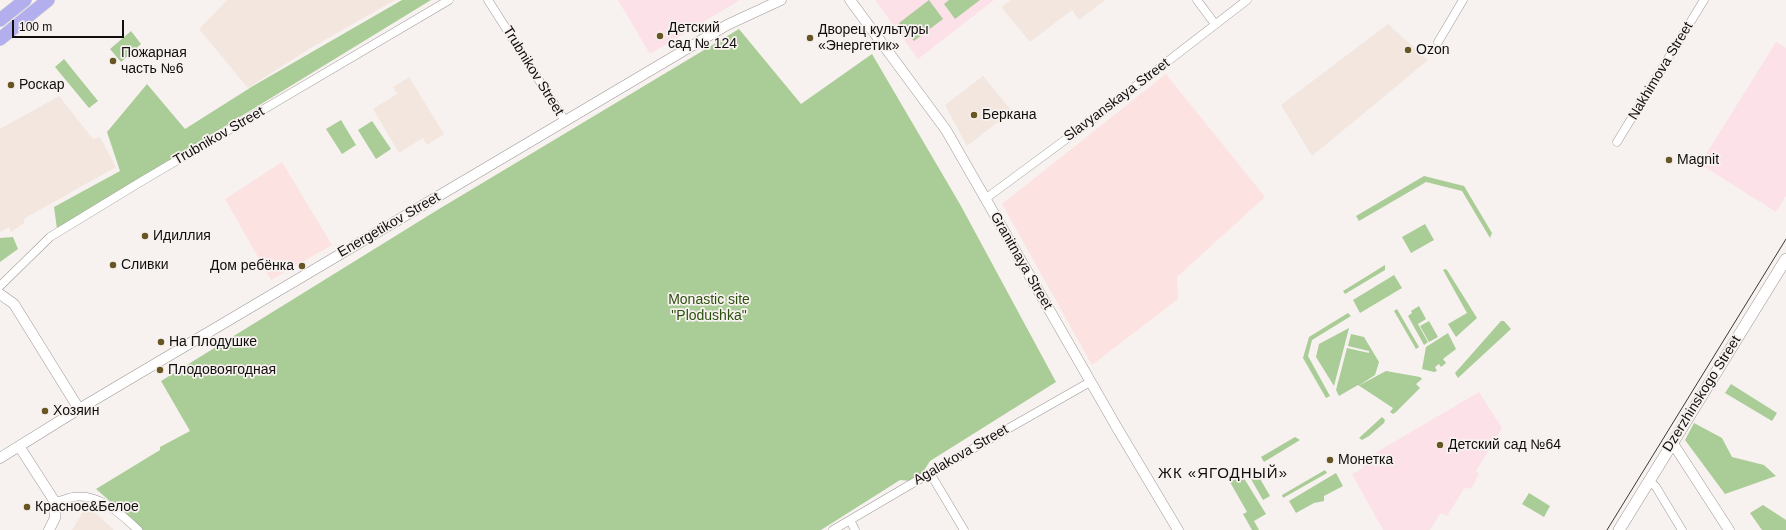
<!DOCTYPE html>
<meta charset="utf-8">
<style>
body{margin:0}
#map{position:relative;width:1786px;height:530px;overflow:hidden;background:#f7f2ef;font-family:Helvetica,sans-serif}
canvas{display:block}
.scale{position:absolute;left:12px;top:20px;width:112px;height:18px;box-sizing:border-box;border:2px solid #110f0e;border-top:0;padding-left:5px;font-size:12px;line-height:14px;white-space:nowrap;color:#110f0e;-webkit-text-stroke:3px #f7f2ef;paint-order:stroke}
</style>
<div id="map">
<canvas width="1786" height="530"></canvas>
<div class="scale">100 m</div>
</div>
<script>
const c = document.querySelector('canvas').getContext('2d');
c.lineJoin = 'round';
function fill(path, color) { c.fillStyle = color; c.fill(path, 'evenodd'); }
function strokePath(path, color, width, dash) { c.strokeStyle = color; c.lineWidth = width; c.lineCap = dash ? 'butt' : 'round'; c.setLineDash(dash || []); c.stroke(path); }
function drawText(font, color, halo, rows, align = 'center') {
  c.font = font + ' Helvetica,sans-serif'; c.lineWidth = 3.5; c.setLineDash([]); c.textBaseline = 'middle'; c.strokeStyle = halo; c.fillStyle = color; for (const [text, x, y, turn = 0] of rows) {
    c.save(); c.translate(x, y); c.rotate((+turn || 0) * Math.PI / 180); c.textAlign = isNaN(turn) ? turn : align; if (halo) c.strokeText(text, 0, 0); c.fillText(text, 0, 0); c.restore();
  }
}
fill(new Path2D(`
 M 227,0 L 395,0 L 309,49 L 248,88 L 199,29 Z
 M 1011,0 L 1105,0 L 1079,20 L 1072,10 L 1030,42 L 1001,7 Z
 M 1388,24 L 1428,60 L 1312,156 L 1281,105 Z
 M 983,76 L 1012,111 L 967,146 L 945,105 Z
 M 409,77 L 444,134 L 427,145 L 423,138 L 399,153 L 373,109 L 397,94 L 393,87 Z
 M 59,96 L 93,139 L 100,137 L 116,167 L 25,218 L 24,223 L 11,232 L 9,227 L 0,232 L 0,129 Z
 M 87,505 L 114,530 L 72,530 Z`), '#f2e6df');
fill(new Path2D(`
 M 618,0 L 740,0 L 650,54 Z
 M 875,0 L 994,0 L 918,59 Z
 M 1776,42 L 1786,48 L 1786,196 L 1776,212 L 1700,164 Z
 M 1479,392 L 1502,428 L 1476,471 L 1479,474 L 1471,489 L 1467,487 L 1464,489 L 1447,516 L 1441,513 L 1430,530 L 1383,530 L 1352,474 L 1363,468 L 1360,462 Z`), '#fce1e8');
fill(new Path2D(`
 M 1166,74 L 1265,197 L 1177,277 L 1178,299 L 1092,365 L 1002,204 Z
 M 282,162 L 332,245 L 271,280 L 225,199 Z`), '#fde2e2');
fill(new Path2D(`
 M 402,0 L 431,0 L 57,229 L 54,207 L 120,171 L 107,132 L 147,84 L 185,129 L 253,86 Z
 M 929,0 L 943,19 L 914,41 L 899,23 Z
 M 949,0 L 980,0 L 955,19 L 944,4 Z
 M 739,29 L 801,104 L 872,54 L 961,206 L 1056,382 L 930,461 L 923,472 L 911,481 L 900,480 L 821,530 L 143,530 L 96,489 L 160,450 L 160,447 L 190,431 L 161,381 L 439,209 Z
 M 131,31 L 141,44 L 121,62 L 110,49 Z
 M 64,59 L 98,101 L 89,108 L 55,67 Z
 M 341,120 L 356,145 L 342,154 L 326,129 Z
 M 372,121 L 391,149 L 376,159 L 358,130 Z
 M 1424,176 L 1464,186 L 1492,233 L 1490,238 L 1462,191 L 1426,182 L 1359,221 L 1356,216 Z
 M 1425,224 L 1434,240 L 1411,253 L 1402,237 Z
 M 13,237 L 18,249 L 0,262 L 0,238 Z
 M 1385,265 L 1385,270 L 1345,294 L 1343,291 Z
 M 1445,269 L 1447,270 L 1477,318 L 1456,337 L 1448,324 L 1467,313 L 1443,270 Z
 M 1394,275 L 1402,288 L 1360,313 L 1353,300 Z
 M 1419,306 L 1426,319 L 1418,324 L 1414,317 L 1428,342 L 1424,345 L 1408,316 L 1412,313 L 1411,311 Z
 M 1397,309 L 1419,347 L 1416,349 L 1394,311 Z
 M 1348,313 L 1351,316 L 1312,340 L 1308,356 L 1330,396 L 1326,398 L 1303,358 L 1309,337 Z
 M 1429,321 L 1438,337 L 1429,342 L 1420,326 Z
 M 1501,321 L 1504,321 L 1511,329 L 1458,378 L 1455,373 Z
 M 1349,328 L 1334,386 L 1316,357 L 1319,344 Z
 M 1448,333 L 1456,349 L 1443,359 L 1446,363 L 1441,367 L 1439,364 L 1435,367 L 1437,371 L 1434,372 L 1422,369 L 1426,347 Z
 M 1351,334 L 1364,337 L 1379,362 L 1375,375 L 1358,386 L 1386,371 L 1420,377 L 1422,379 L 1416,384 L 1420,388 L 1396,412 L 1393,414 L 1390,412 L 1393,408 L 1358,385 L 1339,396 L 1336,390 L 1347,348 L 1369,353 L 1369,351 L 1348,346 Z
 M 1731,384 L 1777,413 L 1772,421 L 1725,393 Z
 M 1382,417 L 1385,420 L 1384,423 L 1369,436 L 1362,440 L 1359,438 Z
 M 1694,423 L 1722,438 L 1732,457 L 1764,465 L 1776,476 L 1725,494 L 1685,440 Z
 M 1295,437 L 1300,440 L 1264,462 L 1261,457 Z
 M 1255,470 L 1270,496 L 1263,500 L 1248,474 Z
 M 1325,470 L 1327,473 L 1283,498 L 1282,495 Z
 M 1336,473 L 1343,486 L 1324,496 L 1324,501 L 1314,503 L 1296,513 L 1289,501 Z
 M 1242,475 L 1266,514 L 1254,521 L 1259,530 L 1252,530 L 1243,514 L 1247,512 L 1230,482 Z
 M 1529,493 L 1550,506 L 1544,517 L 1522,504 Z
 M 1763,505 L 1786,520 L 1786,530 L 1762,530 L 1750,513 Z`), '#aacc97');
const minor = new Path2D(`
 M 488,0 L 565,121
 M 1197,0 L 1215,24
 M 1438,42 L 1463,0
 M 1617,142 L 1704,0
 M 985,199 L 1088,123 L 1247,0
 M 0,286 L 50,237 L 142,181 L 449,0
 M 930,473 L 964,530
 M 1649,481 L 1656,487 L 1682,530
 M 55,502 C 61,501 67,498 73,497 C 99,493 120,513 138,530
 M 850,520 L 855,530
 M 833,530 L 930,473 L 1090,382`);
const tertiary = new Path2D(`
 M 850,0 L 946,130 L 1116,426 L 1178,530
 M 0,294 L 14,304 L 79,409
 M 1672,442 L 1729,530
 M 19,446 L 55,502 L 55,518 L 49,530
 M 0,458 L 79,409 L 727,25 L 781,0`);
const secondary = new Path2D(`
 M 1619,530 L 1786,259`);
const primary = new Path2D(`
 M 0,20 L 25,0
 M 0,39 L 48,0`);
strokePath(minor, '#9c9895', 9);
strokePath(tertiary, '#9c9895', 11);
strokePath(secondary, '#9c9895', 12);
strokePath(primary, '#cfcfcf', 14);
strokePath(minor, '#fff', 8);
strokePath(tertiary, '#fff', 10);
strokePath(secondary, '#fff', 11);
strokePath(primary, '#b3afef', 13);
strokePath(new Path2D(`
 M 1607,530 L 1786,239`), '#3b3837', 1);
for (const [x, y, r, color] of [
 [660,36,4,"#675624"],
 [810,38,4,"#675624"],
 [1408,50,4,"#675624"],
 [113,61,4,"#675624"],
 [11,85,4,"#675624"],
 [974,115,4,"#675624"],
 [1669,160,4,"#675624"],
 [145,236,4,"#675624"],
 [113,265,4,"#675624"],
 [302,266,4,"#675624"],
 [161,342,4,"#675624"],
 [160,370,4,"#675624"],
 [45,411,4,"#675624"],
 [1440,445,4,"#675624"],
 [1330,460,4,"#675624"],
 [27,507,4,"#675624"]
]) { const dot = new Path2D(); dot.arc(x, y, r, 0, 2 * Math.PI); c.fillStyle = color; c.fill(dot); strokePath(dot, '#f7f2ef', 1.5); }
drawText('14px', '#110f0e', '#f7f2ef', [
 ["Детский",668,28],
 ["сад № 124",668,44],
 ["Дворец культуры",818,30],
 ["«Энергетик»",818,46],
 ["Ozon",1416,50],
 ["Пожарная",121,53],
 ["часть №6",121,69],
 ["Роскар",19,85],
 ["Беркана",982,115],
 ["Magnit",1677,160],
 ["Идиллия",153,236],
 ["Сливки",121,265],
 ["Дом ребёнка",294,266,"right"],
 ["На Плодушке",169,342],
 ["Плодовоягодная",168,370],
 ["Хозяин",53,411],
 ["Детский сад №64",1448,445],
 ["Монетка",1338,460],
 ["Красное&Белое",35,507]
], 'left');
drawText('14px', '#110f0e', '#f7f2ef', [
 ["Trubnikov Street",533,71,58],
 ["Nakhimova Street",1661,71,-59],
 ["Slavyanskaya Street",1117,100,-37],
 ["Trubnikov Street",219,136,-30],
 ["Energetikov Street",389,225,-30],
 ["Granitnaya Street",1021,261,60],
 ["Dzerzhinskogo Street",1702,394,-58],
 ["Agalakova Street",961,455,-30]
]);
drawText('14px', '#2c500f', '#f7f2ef', [
 ["Monastic site",709,300],
 ["\"Plodushka\"",709,316]
]);
c.letterSpacing = '1px';
drawText('15px', '#110f0e', '#f7f2ef', [
 ["ЖК «ЯГОДНЫЙ»",1223,474]
]);
c.letterSpacing = '0px';
</script>
